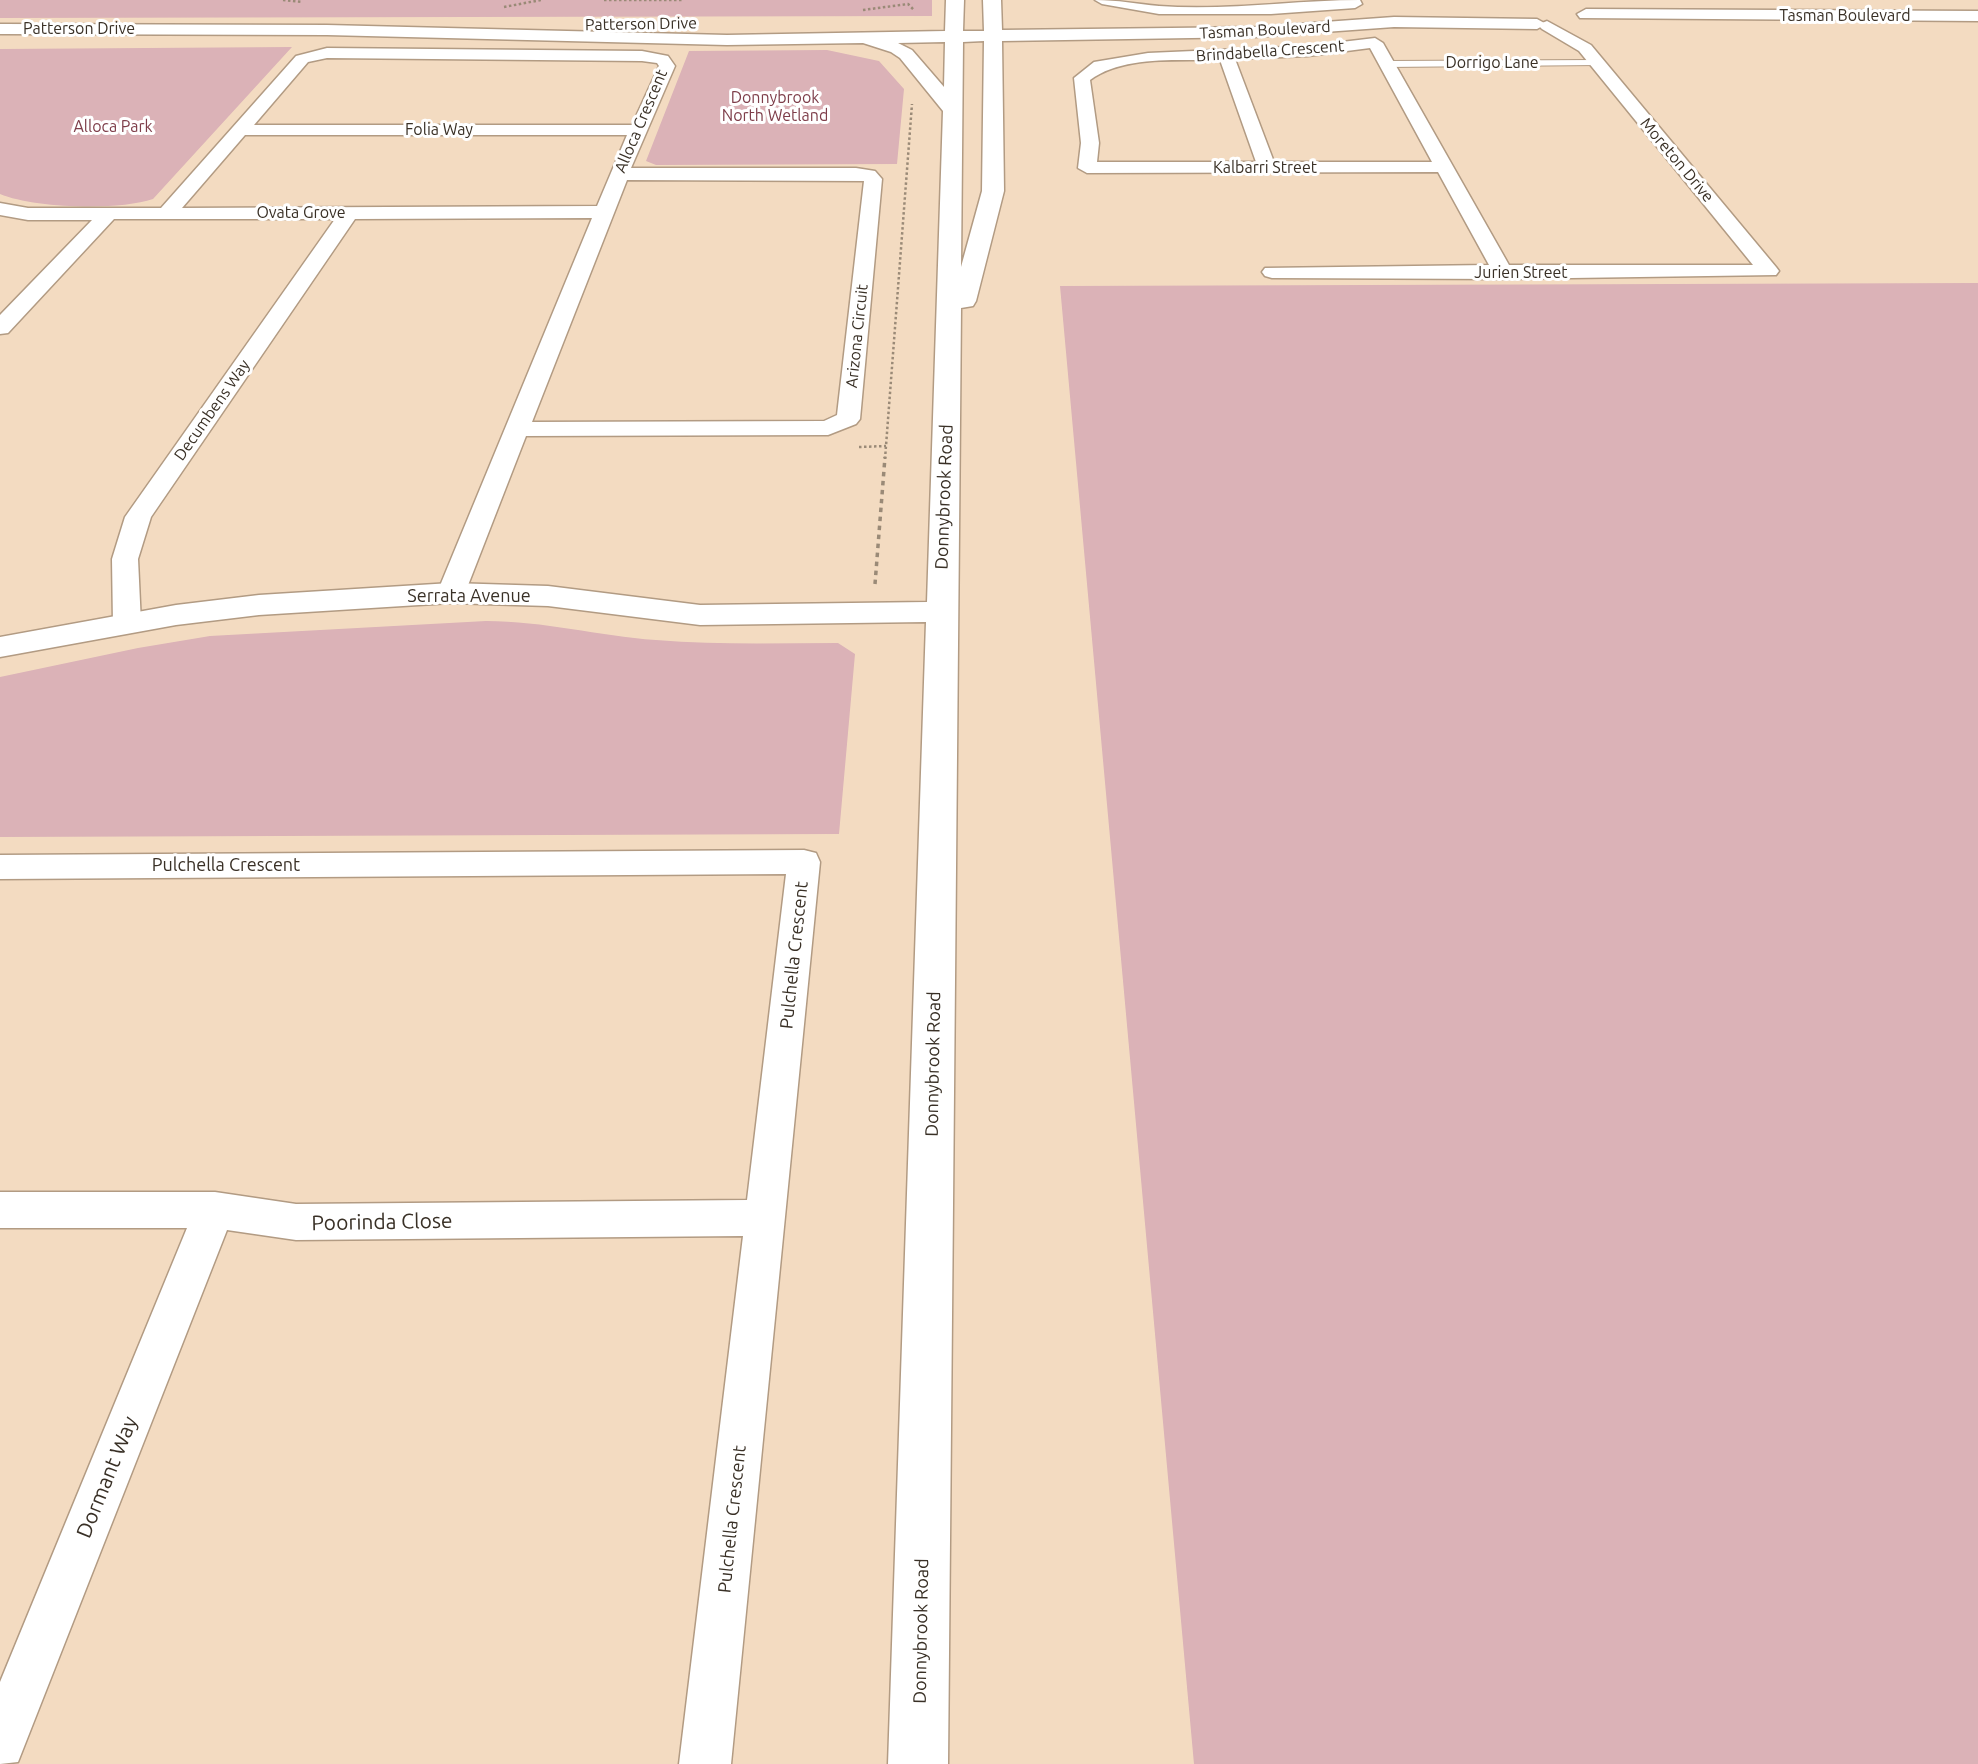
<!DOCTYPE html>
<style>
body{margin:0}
canvas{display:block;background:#f3dbc1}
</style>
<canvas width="1978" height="1764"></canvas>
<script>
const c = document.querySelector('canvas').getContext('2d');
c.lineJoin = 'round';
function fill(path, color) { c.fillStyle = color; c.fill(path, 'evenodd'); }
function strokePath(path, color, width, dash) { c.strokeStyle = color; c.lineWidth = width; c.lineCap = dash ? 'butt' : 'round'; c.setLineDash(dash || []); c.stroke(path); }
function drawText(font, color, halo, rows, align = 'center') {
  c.font = font + ' Ubuntu,sans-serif'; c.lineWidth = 6; c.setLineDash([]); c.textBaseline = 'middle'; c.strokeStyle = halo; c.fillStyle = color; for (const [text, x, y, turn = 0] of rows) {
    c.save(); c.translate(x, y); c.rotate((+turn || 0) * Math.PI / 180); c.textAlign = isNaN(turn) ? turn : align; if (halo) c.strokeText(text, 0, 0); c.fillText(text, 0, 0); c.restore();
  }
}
fill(new Path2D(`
 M 0,0 L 932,0 L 932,16 L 0,18 Z
 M 292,47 L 153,199 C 118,211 33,208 0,194 L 0,49 Z
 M 827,50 L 879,61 L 904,89 L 897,164 L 656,165 L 646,161 L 689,51 Z
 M 1978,283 L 1978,1764 L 1194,1764 L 1060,286 Z
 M 486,621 C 544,621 598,636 656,640 C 716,645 777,643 838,643 L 855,654 L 839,834 L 0,837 L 0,677 L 138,648 L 210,636 Z`), '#dbb2b7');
const lane = new Path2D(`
 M 1597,60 L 1600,65 L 1386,67 L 1382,64 L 1386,61 Z`);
const street = new Path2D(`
 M 1095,0 C 1118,0 1137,4 1159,6 C 1226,11 1294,0 1360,0 L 1362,4 L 1355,8 L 1271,14 L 1159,14 L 1102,4 Z
 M 1547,21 L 1591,45 L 1776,267 L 1779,271 L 1776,275 L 1503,279 L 1272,278 L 1265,276 L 1262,272 L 1265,268 L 1489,265 L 1438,172 L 1087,173 L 1078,168 L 1081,143 L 1074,78 L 1094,62 L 1148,53 L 1308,46 L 1375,38 L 1383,43 L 1509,265 L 1753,265 L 1579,51 L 1542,29 L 1539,26 L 1542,23 ZM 1370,48 L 1432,162 L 1274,162 L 1235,59 L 1308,56 ZM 1220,60 L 1256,162 L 1097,162 L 1099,143 L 1090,80 C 1124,55 1179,61 1220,60 Z
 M 327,48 L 642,51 L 668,56 L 675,66 L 631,168 L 856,168 L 875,171 L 882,179 L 860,419 L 856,424 L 828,435 L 526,436 L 465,593 L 461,599 L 451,601 L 441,599 L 437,593 L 592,218 L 355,219 L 151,517 L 138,559 L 141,624 L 137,630 L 127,633 L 117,630 L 113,624 L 112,559 L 125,517 L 335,219 L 114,219 L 8,333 L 0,334 L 0,315 L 92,220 L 28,220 L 0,215 L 0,203 L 28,208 L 161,208 L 296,56 ZM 327,58 L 642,61 L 657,63 L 659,66 L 632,125 L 254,125 L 308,62 ZM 245,135 L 627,135 L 597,206 L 182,208 ZM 627,180 L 864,181 L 837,415 L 824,421 L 532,422 Z
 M 804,850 L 816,853 L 820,862 L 731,1764 L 679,1764 L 743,1236 L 296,1240 L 227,1230 L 18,1762 L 0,1764 L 0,1682 L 187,1228 L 0,1228 L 0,1192 L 215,1192 L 296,1204 L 747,1200 L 786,874 L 0,879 L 0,855 Z`);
const secondary = new Path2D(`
 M 946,0 L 964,0 L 963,31 L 984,31 L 983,0 L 1001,0 L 1002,30 L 1255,27 L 1394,17 L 1537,19 L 1546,24 L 1537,29 L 1394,27 L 1255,37 L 1002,41 L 1004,191 L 976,301 L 973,306 L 961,308 L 948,1764 L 888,1764 L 926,622 L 700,625 L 548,606 L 451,603 L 259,615 L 176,625 L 0,657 L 0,637 L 176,605 L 259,595 L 451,583 L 548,586 L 700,605 L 927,602 L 943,111 L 900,58 L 891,52 L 863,43 L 727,45 L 327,35 L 0,34 L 0,24 L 327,25 L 727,35 L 945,31 ZM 984,41 L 982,191 L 961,267 L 963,42 ZM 945,42 L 944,87 L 912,50 L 898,43 Z
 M 1586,9 L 1978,11 L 1978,21 L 1580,18 L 1577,14 Z`);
strokePath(lane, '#b29b83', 2);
strokePath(street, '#b29b83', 3);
strokePath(secondary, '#b29b83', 3);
strokePath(new Path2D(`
 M 283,0 L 302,2
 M 604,0 L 683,0
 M 504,7 L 541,0
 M 863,10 L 908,4 L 914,10
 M 859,447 L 886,446
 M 885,459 L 912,104`), '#9a8a77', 2.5, [2.5, 2.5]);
strokePath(new Path2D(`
 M 875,584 L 885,457`), '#9a8a77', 3.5, [4.5, 4.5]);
fill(lane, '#fff');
fill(street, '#fff');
fill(secondary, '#fff');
drawText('16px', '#393026', '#fff', [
 ["Tasman Boulevard",1845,16],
 ["Patterson Drive",641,24,-1],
 ["Patterson Drive",79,29],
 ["Tasman Boulevard",1265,30,-3],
 ["Brindabella Crescent",1270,51,-4],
 ["Dorrigo Lane",1492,63],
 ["Alloca Crescent",641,121,-67],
 ["Folia Way",439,130],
 ["Moreton Drive",1677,160,50],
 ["Kalbarri Street",1265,168],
 ["Ovata Grove",301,213],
 ["Jurien Street",1521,273],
 ["Arizona Circuit",857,336,-84],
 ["Decumbens Way",212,410,-55]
]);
drawText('16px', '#7e3e4a', '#fff', [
 ["Donnybrook",775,98],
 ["North Wetland",775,116],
 ["Alloca Park",113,127]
]);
drawText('18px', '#393026', '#fff', [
 ["Donnybrook Road",944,497,-88],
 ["Serrata Avenue",469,596],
 ["Pulchella Crescent",226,865],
 ["Pulchella Crescent",794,955,-84],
 ["Donnybrook Road",933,1064,-89],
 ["Pulchella Crescent",732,1519,-84],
 ["Donnybrook Road",921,1631,-89]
]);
drawText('21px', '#393026', '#fff', [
 ["Poorinda Close",382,1222,-1],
 ["Dormant Way",107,1477,-68]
]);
</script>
